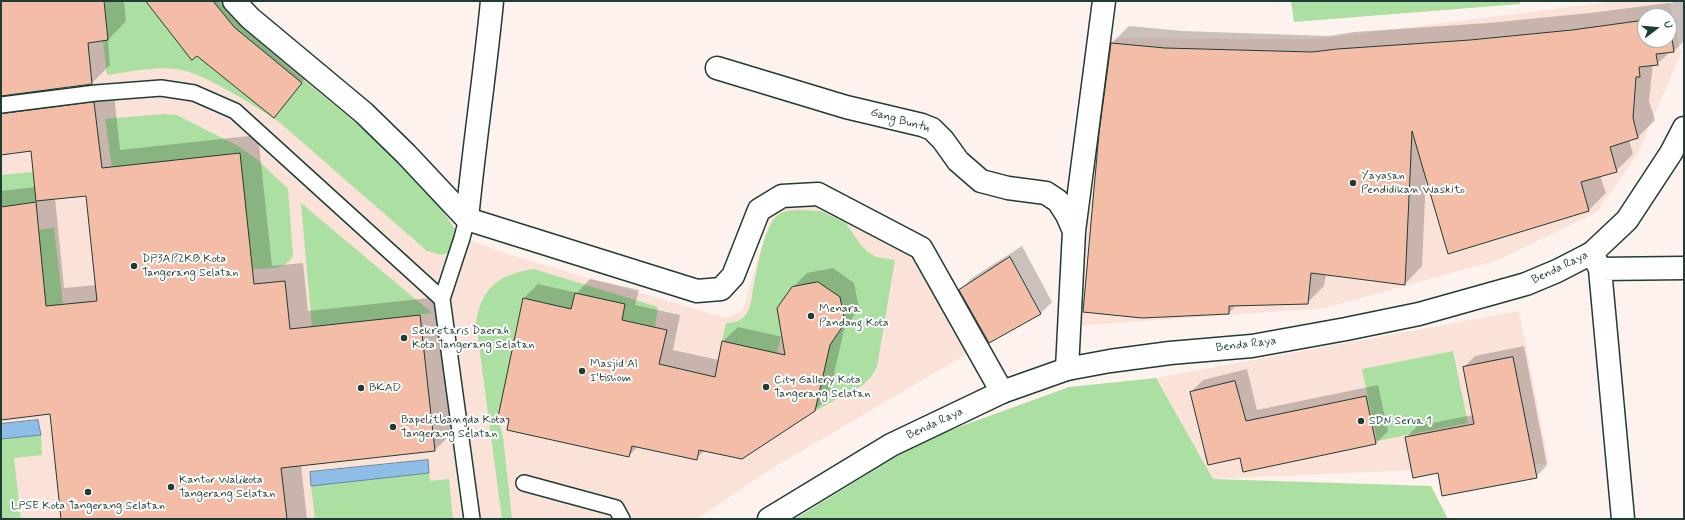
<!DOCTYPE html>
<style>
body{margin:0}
#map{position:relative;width:1685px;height:520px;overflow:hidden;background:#fdf2ed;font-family:Mynerve,sans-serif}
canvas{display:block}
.frame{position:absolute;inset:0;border:2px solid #1f3d34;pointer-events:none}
.north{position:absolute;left:1637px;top:8px;width:40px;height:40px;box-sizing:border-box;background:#fff;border:1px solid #a5b1ae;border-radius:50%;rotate:74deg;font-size:11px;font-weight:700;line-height:16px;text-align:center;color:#1f3d34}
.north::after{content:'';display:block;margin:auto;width:14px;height:18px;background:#1f3d34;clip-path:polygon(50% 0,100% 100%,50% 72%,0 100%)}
</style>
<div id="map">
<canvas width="1685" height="520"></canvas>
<div class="frame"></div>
<div class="north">U</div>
</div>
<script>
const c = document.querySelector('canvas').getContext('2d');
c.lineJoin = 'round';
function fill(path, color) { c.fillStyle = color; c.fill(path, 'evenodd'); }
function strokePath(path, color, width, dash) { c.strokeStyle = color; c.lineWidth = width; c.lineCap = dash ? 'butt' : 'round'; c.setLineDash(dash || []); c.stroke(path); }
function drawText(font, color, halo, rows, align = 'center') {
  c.font = font + ' Mynerve,sans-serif'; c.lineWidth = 4; c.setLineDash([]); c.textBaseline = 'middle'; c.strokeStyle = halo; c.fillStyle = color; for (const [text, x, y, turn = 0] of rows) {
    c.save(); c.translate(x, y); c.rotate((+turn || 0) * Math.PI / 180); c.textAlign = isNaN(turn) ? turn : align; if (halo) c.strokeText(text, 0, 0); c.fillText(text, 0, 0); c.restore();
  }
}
fill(new Path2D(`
 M 1,1 L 221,1 L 234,17 L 288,65 L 393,150 L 427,184 L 462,238 L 520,258 L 726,318 L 743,310 L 770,218 L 789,206 L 826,206 L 919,261 L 972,351 L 776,466 L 697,519 L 1,519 Z
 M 1618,1 L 1669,1 L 1681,53 L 1638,153 L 1597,212 L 1498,260 L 1325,308 L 1075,326 L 1103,38 L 1316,39 ZM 1645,16 L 1669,16 L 1669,40 L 1645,40 Z
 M 1519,311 L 1549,464 L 1213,479 L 1156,378 Z`), '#fae2d8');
fill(new Path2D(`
 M 104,1 L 218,1 L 232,18 L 288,67 L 391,152 L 427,187 L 456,231 L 457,236 L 452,251 L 442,255 L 427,251 L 278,121 C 254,106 205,73 177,69 C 155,66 129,72 107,75 L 103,41 L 108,40 Z
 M 1291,1 L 1520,1 L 1520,4 L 1294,22 Z
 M 164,114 L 177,115 L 238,146 L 257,159 L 288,189 L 293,256 C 284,271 268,268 252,269 L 240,153 L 112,167 L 105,119 Z
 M 33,172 L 36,202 L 1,207 L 1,175 Z
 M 301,203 L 432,313 L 312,327 Z
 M 821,211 L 846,223 L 860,244 L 867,251 L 876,257 L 895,260 L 877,367 L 871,377 L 863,385 L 815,411 L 829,345 L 845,323 L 840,297 L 818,282 L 792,287 L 777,308 L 781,335 L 777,353 L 722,341 L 726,323 C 734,323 742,321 747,313 C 751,306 752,297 753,289 C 757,271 764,221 781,213 C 792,208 809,211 821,211 Z
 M 54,228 L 63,304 L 46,306 L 1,234 Z
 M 534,269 L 658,307 L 655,327 L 622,320 L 625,304 L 575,293 L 571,309 L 523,298 L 498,417 L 503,436 L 512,519 L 502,519 L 476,323 C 481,288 499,274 534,269 Z
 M 1453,351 L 1468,423 L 1377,441 L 1362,369 Z
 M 1156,378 L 1213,479 L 1431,486 L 1448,519 L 795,519 L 923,440 L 1069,387 Z
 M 41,435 L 42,455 L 14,458 L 21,519 L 1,519 L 1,439 Z
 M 429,473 L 430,481 L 449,479 L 453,519 L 315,519 L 311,486 Z`), '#ace0a2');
const water = new Path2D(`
 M 38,420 L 41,435 L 1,439 L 1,424 Z
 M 428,460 L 429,473 L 311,486 L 310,472 Z`);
fill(water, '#8ebde8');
strokePath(water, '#628aa0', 1);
fill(new Path2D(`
 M 1,1 L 124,1 L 126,21 L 108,40 L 110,65 L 92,83 L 14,93 L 21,96 L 113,84 L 120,150 L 258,135 L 272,266 L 303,263 L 308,311 L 439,297 L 453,432 L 435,450 L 301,465 L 307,519 L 62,519 L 51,413 L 1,419 L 1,191 L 35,187 L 32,150 L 1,154 ZM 87,195 L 97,285 L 64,288 L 55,198 Z
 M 147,1 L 224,1 L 307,76 L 280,110 Z
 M 1684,1 L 1684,41 L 1674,51 L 1670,52 L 1657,64 L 1653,64 L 1649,101 L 1655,120 L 1638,137 L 1629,140 L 1633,154 L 1616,171 L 1600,175 L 1606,193 L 1588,211 L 1426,176 L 1422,266 L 1405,284 L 1326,274 L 1324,286 L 1307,303 L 1237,304 L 1229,313 L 1112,43 L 1129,26 L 1183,31 L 1329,36 L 1354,32 L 1488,23 L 1590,13 ZM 1645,16 L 1669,16 L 1669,40 L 1645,40 Z
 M 1022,246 L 1052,302 L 1040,314 L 960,290 L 972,278 Z
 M 833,268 L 854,283 L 859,308 L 844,330 L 829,396 L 815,410 L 705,450 L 696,459 L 638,446 L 629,456 L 524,298 L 538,284 L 577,293 L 590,279 L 639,290 L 635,305 L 680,315 L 673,350 L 719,360 L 723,341 L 738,327 L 783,337 L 792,288 L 807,273 Z
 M 1524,346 L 1547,465 L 1536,477 L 1439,472 L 1406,438 L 1417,426 L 1473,415 L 1464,367 L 1475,356 Z
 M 1247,369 L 1257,410 L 1378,385 L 1388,431 L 1376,443 L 1241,457 L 1191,392 L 1203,380 Z`), '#0003');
const building = new Path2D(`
 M 1,1 L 104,1 L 108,40 L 88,43 L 92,84 L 1,96 Z
 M 146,1 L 213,1 L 234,27 L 302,83 L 274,118 L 197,56 L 192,60 Z
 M 1669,17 L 1674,52 L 1656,54 L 1658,65 L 1639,67 L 1640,77 L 1636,77 L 1633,118 L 1638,138 L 1610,147 L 1617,172 L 1581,182 L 1589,211 L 1448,254 L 1412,131 L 1405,285 L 1311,273 L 1308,304 L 1229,306 L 1229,314 L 1142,318 L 1083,312 L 1099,133 L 1111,43 L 1165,48 L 1312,52 L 1337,49 L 1470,40 L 1572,30 L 1645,20 L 1645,40 L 1669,40 Z
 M 94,102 L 102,168 L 240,153 L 254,284 L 285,281 L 290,329 L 420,315 L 435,451 L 281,468 L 287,519 L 61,519 L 50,414 L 1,420 L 1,207 L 36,202 L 46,306 L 97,301 L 86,196 L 36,201 L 31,151 L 1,155 L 1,114 Z
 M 1010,257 L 1041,314 L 989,343 L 959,290 Z
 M 818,282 L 840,297 L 845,323 L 830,345 L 815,411 L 742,459 L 699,450 L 697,460 L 632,446 L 629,457 L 507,430 L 509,419 L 498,417 L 523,298 L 571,309 L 575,293 L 625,304 L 622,320 L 667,330 L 659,364 L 715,377 L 722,341 L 785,355 L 777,308 L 792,287 Z
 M 1513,357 L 1537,478 L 1442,496 L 1438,473 L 1413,478 L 1405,437 L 1474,424 L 1463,367 Z
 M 1235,381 L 1246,421 L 1366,396 L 1376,444 L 1243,472 L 1240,458 L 1208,465 L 1190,392 Z`);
fill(building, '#f4bda7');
strokePath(building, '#1f3d34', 1);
const service = new Path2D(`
 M 1,105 L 96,93 L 161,88 L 194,93 L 235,111 L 442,299
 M 467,219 L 462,238 L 442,299 L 472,519
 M 524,483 L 616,508 L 622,519`);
const minor = new Path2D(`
 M 234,1 L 250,18 L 364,113 L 406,154 L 467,219 L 697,291 L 721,289 L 733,276 L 759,210 L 782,196 L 818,194 L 921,248 L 1002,392
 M 717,68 L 846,107 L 922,125 L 932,129 L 943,140 L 958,161 L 981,181 L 1008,188 L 1046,193 L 1058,201 L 1067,215 L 1074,231 L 1067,369
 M 467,219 C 474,146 485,74 492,1
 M 1074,231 L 1104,1
 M 1592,253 L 1600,269 L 1623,519
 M 1600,269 L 1684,268`);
const tertiary = new Path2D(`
 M 769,519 L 891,445 L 1002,392 L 1067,369 L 1110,361 L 1170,353 L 1252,346 L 1346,329 L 1419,314 L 1526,284 L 1557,271 L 1592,253 L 1627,220 L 1671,153 L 1684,128`);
strokePath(service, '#1f3d34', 18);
strokePath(minor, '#1f3d34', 25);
strokePath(tertiary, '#1f3d34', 25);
strokePath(service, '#fff', 15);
strokePath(minor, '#fff', 22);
strokePath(tertiary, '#fff', 22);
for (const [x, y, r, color] of [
 [1353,183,4,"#1f3d34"],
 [134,266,4,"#1f3d34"],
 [811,316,4,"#1f3d34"],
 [404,338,4,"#1f3d34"],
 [582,371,4,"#1f3d34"],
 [766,387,4,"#1f3d34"],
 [361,388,4,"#1f3d34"],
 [1361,421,4,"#1f3d34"],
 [393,427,4,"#1f3d34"],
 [171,487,4,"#1f3d34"],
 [88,492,4,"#1f3d34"]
]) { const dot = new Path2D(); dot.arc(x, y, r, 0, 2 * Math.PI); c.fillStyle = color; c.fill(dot); strokePath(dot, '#fff', 1.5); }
drawText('12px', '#1f3d34', '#fff', [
 ["Gang Buntu",900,121,16],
 ["Benda Raya",1560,268,-26],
 ["Benda Raya",1246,345,-7],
 ["Benda Raya",935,424,-25]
]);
drawText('12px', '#1f3d34', '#fff', [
 ["Yayasan",1361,176],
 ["Pendidikan Waskito",1361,190],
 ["DP3AP2KB Kota",142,259],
 ["Tangerang Selatan",142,273],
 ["Menara",819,309],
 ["Pandang Kota",819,323],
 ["Sekretaris Daerah",412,331],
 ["Kota Tangerang Selatan",412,345],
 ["Masjid Al",590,364],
 ["I'tishom",590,378],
 ["City Gallery Kota",774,380],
 ["Tangerang Selatan",774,394],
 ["BKAD",369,388],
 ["Bapelitbangda Kota",401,420],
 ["Tangerang Selatan",401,434],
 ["SDN Serua 1",1369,421],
 ["Kantor Walikota",179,480],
 ["Tangerang Selatan",179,494],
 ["LPSE Kota Tangerang Selatan",88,506,"center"]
], 'left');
</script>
